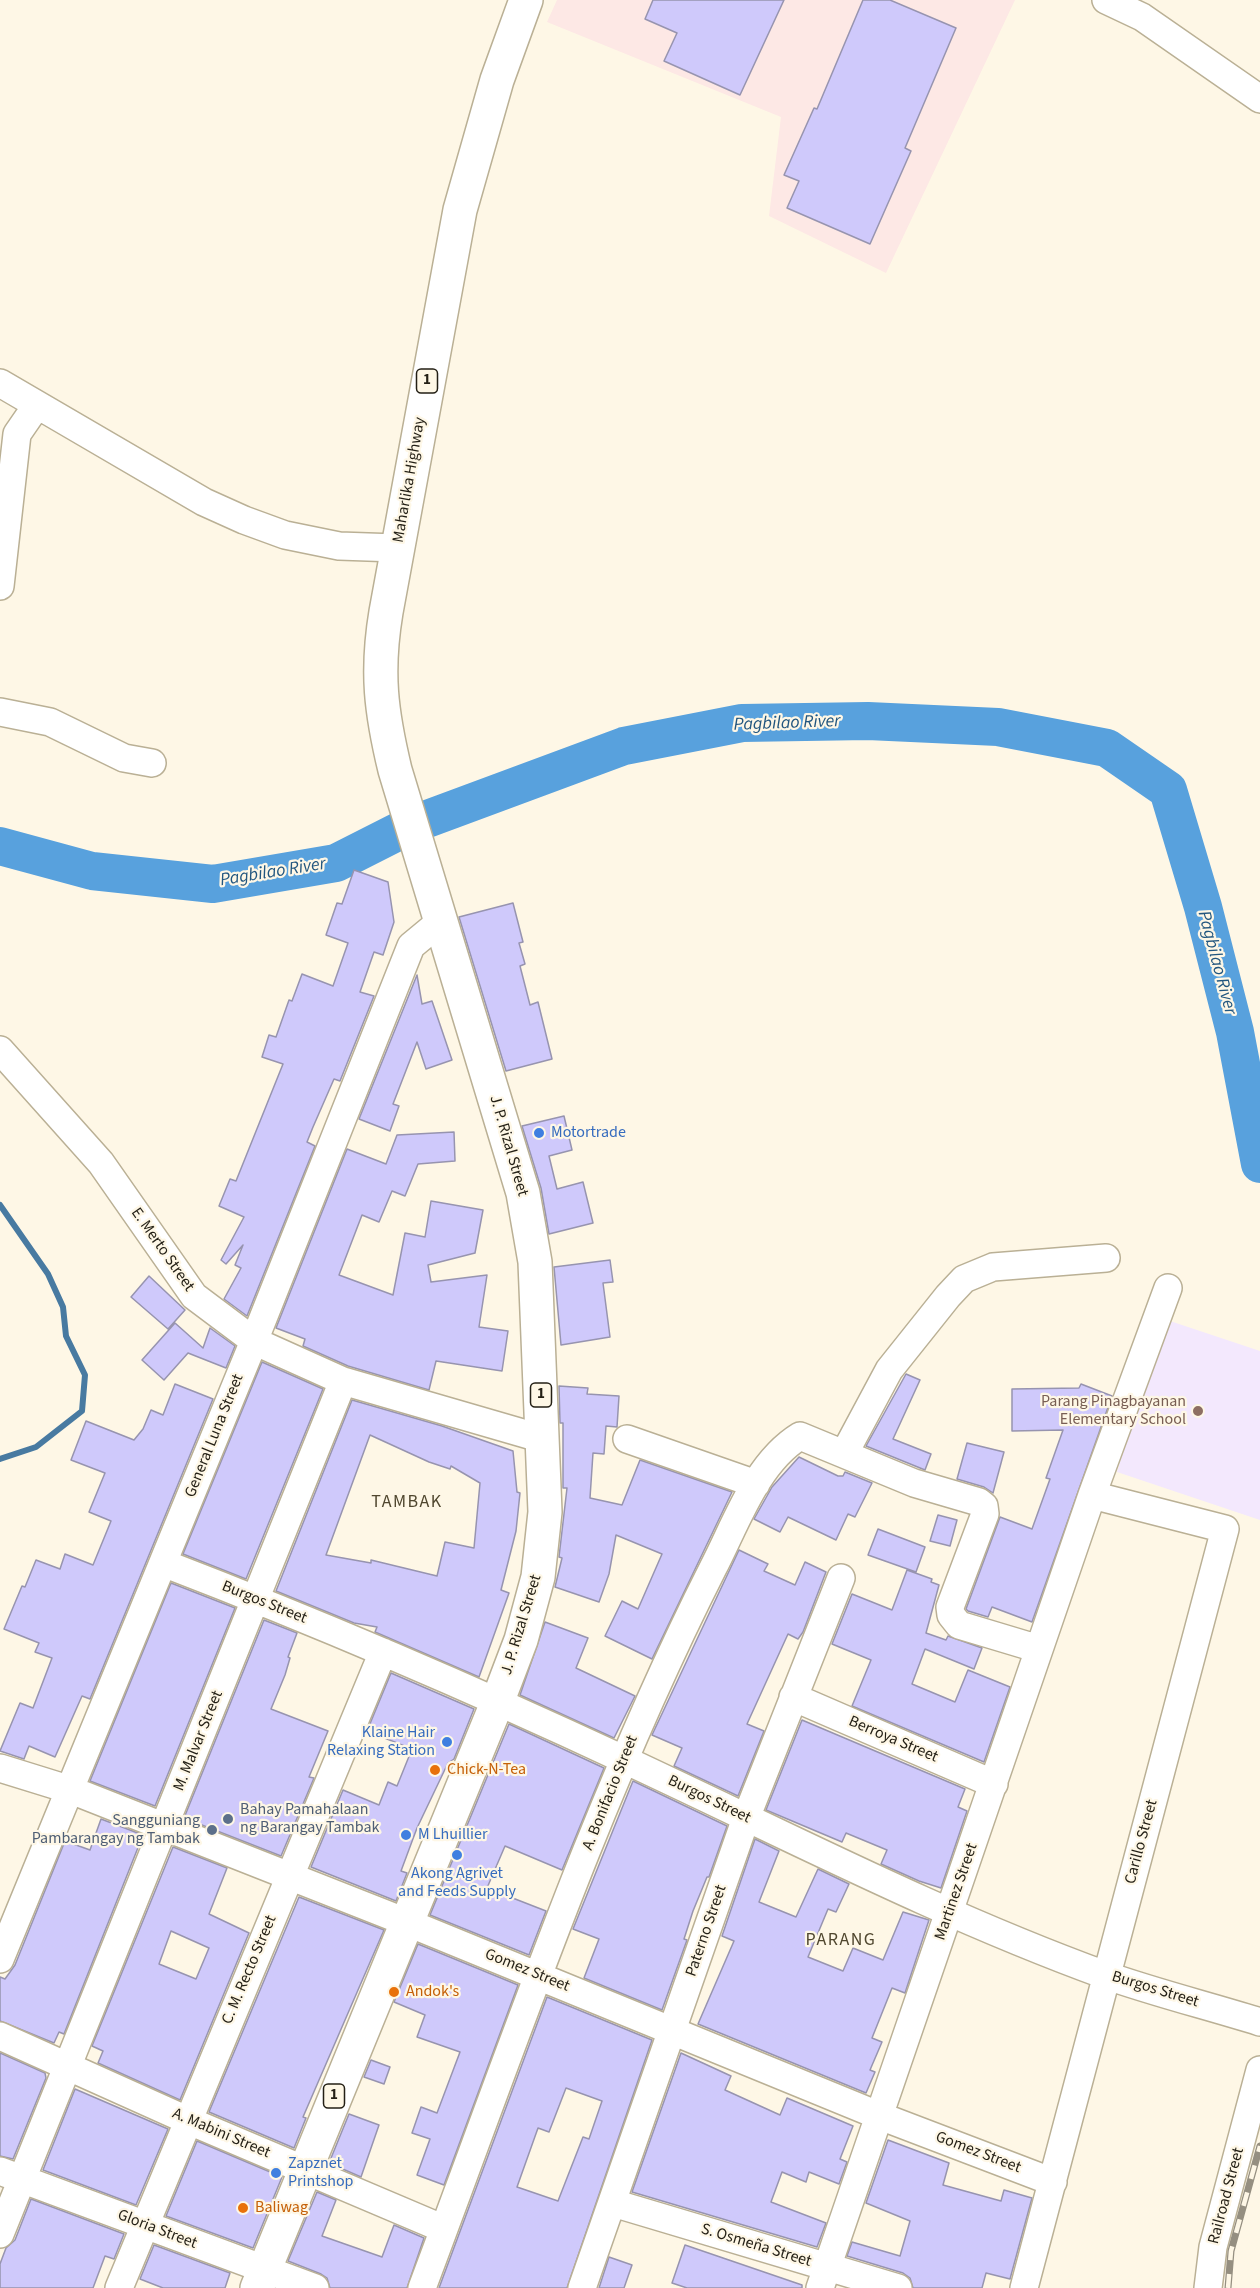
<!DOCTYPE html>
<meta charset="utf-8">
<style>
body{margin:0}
canvas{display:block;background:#fef7e6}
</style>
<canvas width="1260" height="2288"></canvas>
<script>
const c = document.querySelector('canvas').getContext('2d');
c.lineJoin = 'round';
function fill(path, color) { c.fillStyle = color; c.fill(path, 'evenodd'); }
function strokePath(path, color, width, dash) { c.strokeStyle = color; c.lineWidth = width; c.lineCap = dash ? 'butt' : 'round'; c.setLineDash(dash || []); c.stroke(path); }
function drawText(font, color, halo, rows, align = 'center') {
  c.font = font + ' "Source Sans 3",sans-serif'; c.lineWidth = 4.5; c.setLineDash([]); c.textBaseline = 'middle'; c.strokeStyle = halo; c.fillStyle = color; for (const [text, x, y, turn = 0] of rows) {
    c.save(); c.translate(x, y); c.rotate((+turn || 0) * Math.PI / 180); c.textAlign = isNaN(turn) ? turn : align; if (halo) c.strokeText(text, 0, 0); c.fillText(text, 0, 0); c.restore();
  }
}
fill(new Path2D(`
 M 557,0 L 1015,0 L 886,273 L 769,216 L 781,117 L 547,22 Z`), '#fde8e5');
fill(new Path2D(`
 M 1164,1319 L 1260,1351 L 1260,1520 L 1117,1472 Z`), '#f3e8fd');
strokePath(new Path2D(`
 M 0,1205 L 48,1274 L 63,1307 L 66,1336 L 85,1375 L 82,1411 L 36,1447 L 0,1459`), '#487aa1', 6);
strokePath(new Path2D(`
 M 0,846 L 92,871 L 213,884 L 336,863 L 411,825 L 624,746 L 742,723 L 868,721 L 998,727 L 1107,748 L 1168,790 L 1203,907 L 1235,1032 L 1260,1164`), '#58a1dd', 38);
const building = new Path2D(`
 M 653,0 L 784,0 L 740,95 L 664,61 L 677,33 L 645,19 Z
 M 863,0 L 890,0 L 956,28 L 905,148 L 911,151 L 870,244 L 787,208 L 799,181 L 784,175 L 814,108 L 817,109 Z
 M 354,870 L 388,882 L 394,922 L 383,955 L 374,952 L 360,992 L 374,996 L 340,1081 L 334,1079 L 313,1127 L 307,1142 L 315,1146 L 247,1316 L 224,1299 L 241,1268 L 235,1265 L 243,1245 L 226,1264 L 221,1260 L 244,1217 L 219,1206 L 230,1179 L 236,1181 L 283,1064 L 262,1057 L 269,1035 L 276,1037 L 289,1000 L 292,1001 L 302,974 L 333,986 L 348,943 L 326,935 L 337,903 L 342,904 Z
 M 513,903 L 523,942 L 519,943 L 525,964 L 520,966 L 530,1005 L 538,1002 L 552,1059 L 506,1071 L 459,917 Z
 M 417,975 L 422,1004 L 432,1001 L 452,1060 L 426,1069 L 417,1042 L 393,1104 L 399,1106 L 390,1131 L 359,1119 Z
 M 564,1116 L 572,1150 L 549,1156 L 557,1189 L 583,1182 L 593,1223 L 549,1234 L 541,1188 L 522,1126 Z
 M 454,1132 L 455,1161 L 418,1164 L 405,1196 L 392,1191 L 379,1222 L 362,1215 L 339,1275 L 393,1295 L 405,1233 L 425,1237 L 431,1201 L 483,1210 L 475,1253 L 428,1265 L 431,1282 L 487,1275 L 479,1327 L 508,1331 L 502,1371 L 436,1361 L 429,1390 L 348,1366 L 303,1346 L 305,1339 L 276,1328 L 347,1149 L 386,1164 L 397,1135 Z
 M 610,1260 L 613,1282 L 603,1283 L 610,1337 L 561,1345 L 554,1267 Z
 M 149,1276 L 185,1310 L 168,1329 L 131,1297 Z
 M 175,1323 L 203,1348 L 210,1328 L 235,1346 L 226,1368 L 188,1353 L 164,1380 L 142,1360 Z
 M 262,1362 L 323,1389 L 246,1579 L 183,1554 Z
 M 906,1374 L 920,1380 L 893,1439 L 931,1454 L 925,1470 L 866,1446 Z
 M 175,1384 L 213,1399 L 90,1699 L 82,1696 L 55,1757 L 29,1746 L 24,1759 L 0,1751 L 20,1703 L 33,1708 L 52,1658 L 35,1652 L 39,1643 L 4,1629 L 22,1586 L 25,1587 L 36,1560 L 60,1569 L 65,1554 L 93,1565 L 111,1521 L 89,1512 L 105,1473 L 71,1460 L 86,1421 L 134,1440 L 143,1429 L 151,1410 L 163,1415 Z
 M 1081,1384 L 1112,1396 L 1032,1622 L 992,1607 L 988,1617 L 968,1611 L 966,1609 L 1000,1517 L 1032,1529 L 1050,1479 L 1046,1478 L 1063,1430 L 1012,1431 L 1012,1389 L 1079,1388 Z
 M 559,1386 L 588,1388 L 587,1394 L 619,1396 L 617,1427 L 606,1426 L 604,1454 L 593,1453 L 590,1498 L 622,1505 L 640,1460 L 732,1492 L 652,1659 L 605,1636 L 622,1601 L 638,1609 L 662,1554 L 616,1535 L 609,1574 L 599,1602 L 555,1587 L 562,1558 L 559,1557 L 567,1488 L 563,1488 L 563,1423 L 560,1423 Z
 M 352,1400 L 442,1426 L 513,1451 L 517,1492 L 520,1493 L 516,1531 L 501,1590 L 509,1593 L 479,1677 L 375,1632 L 377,1627 L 354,1623 L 276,1591 ZM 370,1435 L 429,1462 L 450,1469 L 451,1466 L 480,1483 L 474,1548 L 445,1542 L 437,1576 L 371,1560 L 371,1563 L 326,1555 Z
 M 967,1443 L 1004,1452 L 993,1493 L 984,1487 L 957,1479 Z
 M 799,1457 L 838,1476 L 843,1476 L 845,1472 L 872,1483 L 855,1517 L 848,1514 L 836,1540 L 788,1517 L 780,1532 L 754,1519 L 772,1487 Z
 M 938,1515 L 957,1520 L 950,1546 L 930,1541 Z
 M 878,1529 L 925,1547 L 916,1572 L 868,1555 Z
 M 739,1550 L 768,1564 L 764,1571 L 795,1585 L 805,1562 L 826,1572 L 803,1632 L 798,1639 L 788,1634 L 747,1724 L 764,1731 L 738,1796 L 674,1766 L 682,1748 L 652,1735 Z
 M 907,1570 L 932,1579 L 931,1582 L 939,1585 L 926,1633 L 946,1640 L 948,1636 L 982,1648 L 974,1669 L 925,1649 L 912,1684 L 955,1702 L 968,1670 L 1010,1687 L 984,1762 L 852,1706 L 871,1660 L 832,1644 L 852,1594 L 892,1610 Z
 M 171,1583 L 235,1608 L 155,1806 L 90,1781 Z
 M 264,1620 L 297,1633 L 288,1657 L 290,1658 L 285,1675 L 271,1709 L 328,1731 L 309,1777 L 314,1778 L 281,1856 L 184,1818 Z
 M 545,1622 L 588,1638 L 576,1668 L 635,1696 L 614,1738 L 520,1695 Z
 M 391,1673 L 474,1709 L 454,1759 L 448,1763 L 417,1828 L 401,1871 L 407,1873 L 396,1901 L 311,1867 L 343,1790 L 379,1805 L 388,1782 L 397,1786 L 412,1749 L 367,1731 Z
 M 802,1720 L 965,1789 L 958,1807 L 967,1811 L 941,1888 L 919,1881 L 881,1864 L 887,1850 L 846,1833 L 842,1842 L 766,1810 Z
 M 509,1724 L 604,1768 L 562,1870 L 505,1846 L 487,1888 L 546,1911 L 529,1955 L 430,1915 Z
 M 633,1781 L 727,1826 L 709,1877 L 707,1877 L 693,1911 L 684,1939 L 687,1940 L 662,2010 L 584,1978 L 599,1939 L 573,1929 Z
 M 101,1819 L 143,1835 L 64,2034 L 59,2032 L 54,2043 L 0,2021 L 0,1977 L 5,1979 L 15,1965 L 65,1841 L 90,1850 Z
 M 755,1839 L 779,1851 L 759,1902 L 796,1917 L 818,1869 L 849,1884 L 836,1912 L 828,1909 L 808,1957 L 843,1971 L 853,1948 L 883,1960 L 903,1912 L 929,1920 L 905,1993 L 892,1988 L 872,2038 L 882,2042 L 870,2070 L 875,2072 L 866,2093 L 698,2024 L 734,1941 L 722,1936 Z
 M 173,1847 L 227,1868 L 209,1914 L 249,1933 L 180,2100 L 98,2063 L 103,2051 L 92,2046 ZM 171,1931 L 209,1948 L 196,1979 L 159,1964 Z
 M 299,1897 L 384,1930 L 303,2117 L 306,2118 L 294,2148 L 209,2112 Z
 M 418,1944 L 518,1985 L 444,2185 L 417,2175 L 430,2139 L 412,2133 L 421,2107 L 437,2113 L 460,2052 L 417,2037 L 425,2015 L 394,2002 Z
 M 547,1997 L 652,2040 L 567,2288 L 439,2288 ZM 566,2088 L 602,2101 L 589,2139 L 583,2137 L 558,2201 L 517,2187 L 538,2128 L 549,2132 Z
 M 0,2053 L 45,2073 L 46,2078 L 13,2159 L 0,2156 Z
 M 681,2053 L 731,2076 L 725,2090 L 780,2115 L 787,2098 L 853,2126 L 840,2159 L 847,2162 L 839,2184 L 809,2172 L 806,2182 L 782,2172 L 771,2202 L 826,2223 L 817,2247 L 632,2192 Z
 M 371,2060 L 390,2067 L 384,2084 L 364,2077 Z
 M 75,2089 L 168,2129 L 136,2205 L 43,2170 Z
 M 349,2114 L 379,2125 L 361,2177 L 329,2163 Z
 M 888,2140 L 949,2163 L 943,2185 L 1001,2201 L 1004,2190 L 1032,2198 L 1010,2279 L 986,2273 L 982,2288 L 913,2288 L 910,2278 L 903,2273 L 847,2256 L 852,2242 L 900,2256 L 910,2221 L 866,2203 Z
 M 197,2141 L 282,2177 L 253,2248 L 166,2216 Z
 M 317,2192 L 336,2200 L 322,2236 L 382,2257 L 394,2225 L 424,2238 L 407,2288 L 330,2288 L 327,2278 L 321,2274 L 288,2261 Z
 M 31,2199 L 124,2234 L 114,2259 L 105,2256 L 93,2288 L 0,2288 L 0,2264 L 6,2248 L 15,2240 Z
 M 154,2245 L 230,2273 L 225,2288 L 163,2288 L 140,2279 Z
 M 685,2245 L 802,2285 L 802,2288 L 687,2288 L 672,2283 Z
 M 609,2257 L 632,2265 L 624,2288 L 599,2288 Z`);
fill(building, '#cfc9fb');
strokePath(building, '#9794af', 1.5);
const minor = new Path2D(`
 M 1106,0 L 1142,17 L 1260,99
 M 0,383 L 204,502 L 244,520 L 285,535 L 339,546 L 397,548
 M 0,586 L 17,434 L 37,405
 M 0,712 L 50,722 L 124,758 L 152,763
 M 0,1050 L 101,1163 L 194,1296 L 254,1341 L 343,1381 L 543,1439
 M 627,1439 L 756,1484
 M 844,1454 L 889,1370 L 948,1296 L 964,1279 L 993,1267 L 1106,1258
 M 163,1563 C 319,1623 473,1689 625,1760 C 784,1834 940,1915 1105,1975 C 1156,1993 1209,2006 1260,2022
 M 793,1697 L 994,1784
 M 0,1768 L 71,1790 L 406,1922 L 880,2116 L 1053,2182
 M 0,1959 L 254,1341 L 411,946 L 440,922
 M 0,2036 L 187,2120 L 444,2229
 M 0,2171 L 315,2288
 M 613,2203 L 898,2288
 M 0,2234 L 343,1381
 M 119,2288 L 383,1652
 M 422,2288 C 513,2046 596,1799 713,1568 C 736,1524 756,1463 800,1436 L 914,1483 L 979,1502 L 984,1506 L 985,1514 L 950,1607 L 951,1615 L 959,1625 L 1039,1649
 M 582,2288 L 746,1818 L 841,1578
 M 820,2288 L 1092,1495 L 1168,1288
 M 1024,2288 L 1225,1529 L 1092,1495
 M 1208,2288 L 1213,2247 L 1260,2070`);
const major = new Path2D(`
 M 257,2288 L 497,1703 L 521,1640 L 538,1577 L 545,1512 L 535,1262 L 523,1193 L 395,770 C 381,712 376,672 386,612 L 460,210 L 497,80 L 526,0`);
strokePath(minor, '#bab095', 30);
strokePath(major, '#bab095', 36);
strokePath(minor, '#fff', 27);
strokePath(major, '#fff', 33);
const rail = new Path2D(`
 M 1228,2288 L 1231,2251 L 1260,2146`);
strokePath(rail, '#958f81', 7);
strokePath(rail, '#fef7e6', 4.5, [14]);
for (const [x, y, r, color] of [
 [539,1133,6,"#3f7fe0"],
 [1198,1411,6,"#8d6e63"],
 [447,1742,6,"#3f7fe0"],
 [435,1770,6,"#e8710a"],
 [228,1819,6,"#5c6f8a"],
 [212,1830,6,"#5c6f8a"],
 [406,1835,6,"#3f7fe0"],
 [457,1855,6,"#3f7fe0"],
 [394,1992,6,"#e8710a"],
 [276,2173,6,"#3f7fe0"],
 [243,2208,6,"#e8710a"]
]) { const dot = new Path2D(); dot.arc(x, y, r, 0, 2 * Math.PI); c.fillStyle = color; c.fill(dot); strokePath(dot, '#fef7e6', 2); }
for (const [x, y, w] of [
 [427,381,21],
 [541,1395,21],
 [334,2096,21]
]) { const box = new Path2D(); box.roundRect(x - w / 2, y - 12, w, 24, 4.5); c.fillStyle = '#fef7e6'; c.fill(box); strokePath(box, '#231f15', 1.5); }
drawText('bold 15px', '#231f15', null, [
 ["1",427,381],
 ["1",541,1395],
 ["1",334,2096]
]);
drawText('16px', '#231f15', '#fef7e6', [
 ["Maharlika Highway",410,480,-80],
 ["J. P. Rizal Street",508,1146,74],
 ["E. Merto Street",162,1250,55],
 ["General Luna Street",215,1436,-68],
 ["Burgos Street",264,1603,22],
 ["J. P. Rizal Street",522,1625,-73],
 ["Berroya Street",893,1740,23],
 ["M. Malvar Street",199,1741,-68],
 ["A. Bonifacio Street",611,1793,-68],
 ["Burgos Street",709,1800,26],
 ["Carillo Street",1142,1842,-75],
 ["Martinez Street",957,1892,-71],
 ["Paterno Street",707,1931,-71],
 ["C. M. Recto Street",250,1970,-67],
 ["Gomez Street",527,1971,22],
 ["Burgos Street",1155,1990,17],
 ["A. Mabini Street",221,2134,23],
 ["Gomez Street",978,2153,21],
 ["Railroad Street",1227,2196,-75],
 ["Gloria Street",157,2230,21],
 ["S. Osmeña Street",756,2246,17]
]);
drawText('16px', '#366cbe', '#fef7e6', [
 ["Motortrade",551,1133],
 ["Klaine Hair",435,1733,"right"],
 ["Relaxing Station",435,1751,"right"],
 ["M Lhuillier",418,1835],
 ["Akong Agrivet",457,1874,"center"],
 ["and Feeds Supply",457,1892,"center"],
 ["Zapznet",288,2164],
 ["Printshop",288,2182]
], 'left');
drawText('16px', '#785e54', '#fef7e6', [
 ["Parang Pinagbayanan",1186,1402],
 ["Elementary School",1186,1420]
], 'right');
drawText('16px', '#c56008', '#fef7e6', [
 ["Chick-N-Tea",447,1770],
 ["Andok's",406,1992],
 ["Baliwag",255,2208]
], 'left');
drawText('16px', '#4e5e75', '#fef7e6', [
 ["Bahay Pamahalaan",240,1810],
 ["ng Barangay Tambak",240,1828],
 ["Sangguniang",200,1821,"right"],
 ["Pambarangay ng Tambak",200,1839,"right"]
], 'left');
drawText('italic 18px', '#22567f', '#fef7e6', [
 ["Pagbilao River",787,724,-2],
 ["Pagbilao River",273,873,-9],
 ["Pagbilao River",1216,963,75]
]);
c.letterSpacing = '1.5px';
drawText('18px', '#50472f', '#fef7e6', [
 ["TAMBAK",407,1503],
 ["PARANG",841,1941]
]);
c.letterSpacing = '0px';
</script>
